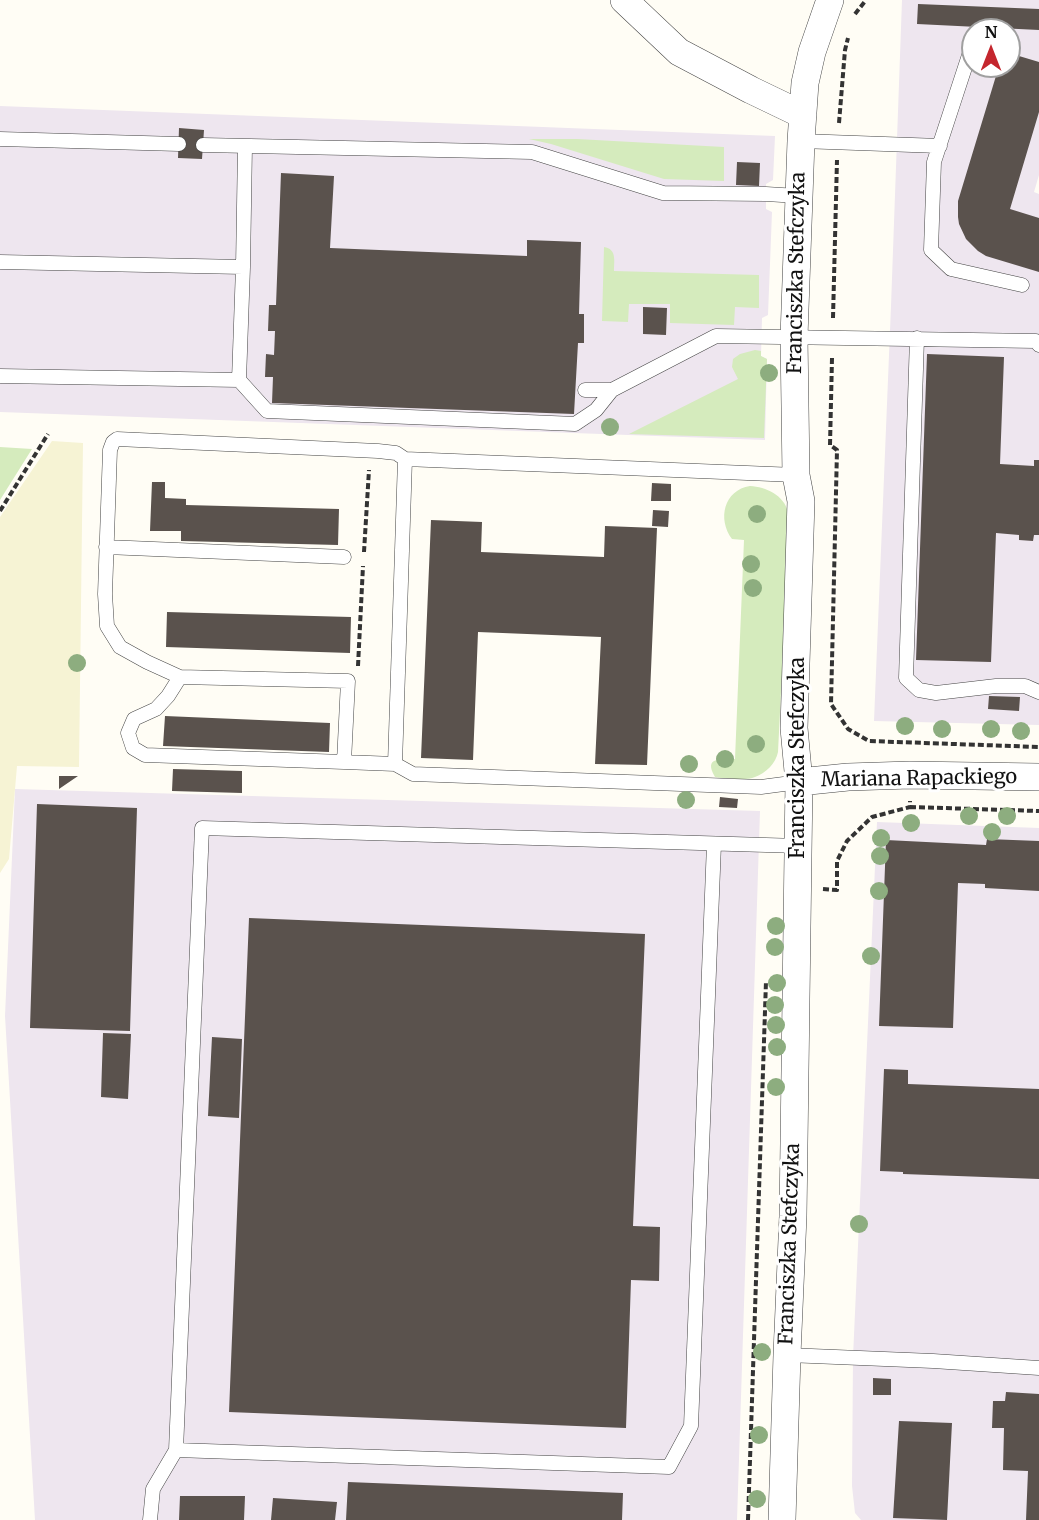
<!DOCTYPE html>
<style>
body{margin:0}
#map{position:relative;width:1039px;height:1520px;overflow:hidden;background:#fffdf5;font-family:Merriweather,serif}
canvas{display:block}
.north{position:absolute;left:961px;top:18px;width:60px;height:60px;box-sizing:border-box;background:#fff;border:2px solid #a0a0a0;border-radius:50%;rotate:0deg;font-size:16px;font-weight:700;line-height:24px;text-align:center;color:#111}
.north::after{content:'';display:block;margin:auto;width:21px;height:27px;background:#c4262e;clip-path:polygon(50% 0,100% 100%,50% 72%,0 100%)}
</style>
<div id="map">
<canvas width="1039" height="1520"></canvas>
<div class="north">N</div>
</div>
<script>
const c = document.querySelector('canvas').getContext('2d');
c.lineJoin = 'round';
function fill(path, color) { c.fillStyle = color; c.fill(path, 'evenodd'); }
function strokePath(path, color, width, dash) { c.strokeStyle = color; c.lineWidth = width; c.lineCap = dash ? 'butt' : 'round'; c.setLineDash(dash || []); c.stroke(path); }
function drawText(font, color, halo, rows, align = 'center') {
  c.font = font + ' Merriweather,serif'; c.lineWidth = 6; c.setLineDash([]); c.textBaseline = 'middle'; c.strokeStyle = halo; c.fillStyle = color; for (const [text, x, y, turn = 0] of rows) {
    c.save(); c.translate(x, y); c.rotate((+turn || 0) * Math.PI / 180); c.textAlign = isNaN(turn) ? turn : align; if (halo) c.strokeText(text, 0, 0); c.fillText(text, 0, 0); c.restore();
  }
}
fill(new Path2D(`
 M 902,0 L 1039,0 L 1039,175 L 1034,192 L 1039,194 L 1039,725 L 874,721 L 891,306 ZM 973,30 L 1009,30 L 1009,66 L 973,66 Z
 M 0,106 L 775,136 L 773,180 L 766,184 L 766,209 L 772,212 L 768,315 L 762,318 L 761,356 L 767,359 L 765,440 L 0,412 Z
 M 15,789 L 760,811 L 737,1520 L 35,1520 L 5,1016 Z
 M 877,822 L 1039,828 L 1039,1520 L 861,1520 L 855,1513 L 852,1486 L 853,1357 Z`), '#eee6ef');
fill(new Path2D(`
 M 52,441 L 83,443 L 79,767 L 17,766 L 9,859 L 0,873 L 0,517 Z`), '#f6f3d4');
fill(new Path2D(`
 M 529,139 L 577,139 L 724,147 L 724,181 L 664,179 L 551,144 Z
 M 604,247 C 617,249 614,261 614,271 L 759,275 L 759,308 L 735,307 L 734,325 L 670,323 L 670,304 L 629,304 L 628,322 L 602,321 Z
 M 755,350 L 761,351 L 761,356 L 767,359 L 764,438 L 629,434 L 738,379 L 732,367 L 733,359 L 740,354 Z
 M 0,447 L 32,449 L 0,500 Z
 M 750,486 C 766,487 784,495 788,512 C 789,518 789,525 789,531 L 778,752 C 776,763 766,773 755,777 C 746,781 731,778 721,778 L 715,777 C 703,756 721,760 735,759 L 744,540 L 732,539 C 717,519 724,490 750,486 Z`), '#d5ebbd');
fill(new Path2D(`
 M 918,4 L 1039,9 L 1039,30 L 917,24 Z
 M 1009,53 L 1039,62 L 1039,112 L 1010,209 L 1039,218 L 1039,272 L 986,256 L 978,251 L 966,239 L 959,224 L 958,217 L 958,201 L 999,66 L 1009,66 Z
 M 179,128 L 204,130 L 202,159 L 178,158 Z
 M 737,162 L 760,163 L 759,186 L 736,185 Z
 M 281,173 L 334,176 L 330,248 L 527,256 L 527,240 L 581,242 L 579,314 L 584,314 L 584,343 L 578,343 L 574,414 L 272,403 L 273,377 L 265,377 L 266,354 L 274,355 L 275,331 L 268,331 L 269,305 L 276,305 Z
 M 643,307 L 667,308 L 666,335 L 643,334 Z
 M 927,354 L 1004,357 L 1000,464 L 1034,466 L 1034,460 L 1039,460 L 1039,535 L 1034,535 L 1033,541 L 1019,540 L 1019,535 L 996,533 L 991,662 L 916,660 Z
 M 152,482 L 165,482 L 165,498 L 186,499 L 186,505 L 339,509 L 338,545 L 181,541 L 181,531 L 150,531 Z
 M 652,483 L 671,484 L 671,501 L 651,501 Z
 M 653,510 L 669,511 L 668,527 L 652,526 Z
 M 431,520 L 482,522 L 481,552 L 604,557 L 605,526 L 657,528 L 647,765 L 595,764 L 601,637 L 478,632 L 473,760 L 421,758 Z
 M 167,612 L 351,617 L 350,653 L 166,647 Z
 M 989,696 L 1020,697 L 1019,711 L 988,709 Z
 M 165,716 L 330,723 L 329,752 L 163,746 Z
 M 173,769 L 242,771 L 242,793 L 172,791 Z
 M 59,776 L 78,776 L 59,789 Z
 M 720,797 L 738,799 L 737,808 L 719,807 Z
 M 37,804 L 137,808 L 130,1031 L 30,1028 Z
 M 987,839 L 1039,841 L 1039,891 L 985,888 L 985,884 L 958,883 L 953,1028 L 879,1026 L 886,840 L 986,845 Z
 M 249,918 L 645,934 L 633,1226 L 660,1227 L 659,1281 L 631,1280 L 626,1428 L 229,1412 Z
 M 103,1033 L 131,1034 L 128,1099 L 101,1097 Z
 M 212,1037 L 242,1039 L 239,1118 L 208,1116 Z
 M 884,1069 L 908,1070 L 908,1084 L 1039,1089 L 1039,1179 L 903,1174 L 903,1172 L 880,1171 Z
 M 873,1378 L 891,1379 L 891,1395 L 873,1395 Z
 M 1006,1392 L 1039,1394 L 1039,1520 L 1026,1520 L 1028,1471 L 1003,1470 L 1004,1428 L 992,1428 L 993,1401 L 1005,1401 Z
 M 899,1421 L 952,1423 L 947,1520 L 893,1518 Z
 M 348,1482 L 623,1493 L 622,1520 L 346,1520 Z
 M 180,1496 L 245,1496 L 244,1520 L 179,1520 Z
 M 273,1498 L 337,1502 L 335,1520 L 271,1520 Z`), '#5a524d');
const lane = new Path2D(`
 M 973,43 L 934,162 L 931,250 L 951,269 L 1022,285
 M 0,139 L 179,144
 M 801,141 L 940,146
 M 203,145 L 532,152 L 663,193 L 766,194 L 798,196
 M 0,262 L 243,267 L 245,146
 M 917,338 L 906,678 L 919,690 L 936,693 L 996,686 L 1025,686 L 1039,692
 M 0,376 L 239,380 L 243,267
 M 239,380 L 267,411 L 575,424 L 596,410 L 612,390
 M 585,390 L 612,390 L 716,336 L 1036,341 L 1039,345
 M 796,475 L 405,459 L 396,453 L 378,451 L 117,439 L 113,442 L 110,450 L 105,594 L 107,626 L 120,647 L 147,662 L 180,677 L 348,681 L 344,762 L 395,764 L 413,774 L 761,787 L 799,782
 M 106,547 L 344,557
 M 180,677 L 168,696 L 156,709 L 134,719 L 128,733 L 133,748 L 145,755 L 344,762
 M 395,764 L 405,459
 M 787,1355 L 933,1361 L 1039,1368
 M 176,1450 L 669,1467 L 691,1426 L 714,844
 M 150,1520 L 153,1489 L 176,1450 L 202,828 L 799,846`);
const street = new Path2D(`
 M 624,0 L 679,52 L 751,90 L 803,115
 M 799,782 L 848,777 L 910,775 L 1039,777
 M 782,1520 L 787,1355 L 793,1216 L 799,782 L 794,728 L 801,501 L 796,475 L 794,337 L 801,141 L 805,83 L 812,52 L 830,0`);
strokePath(lane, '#444', 15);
strokePath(street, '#444', 28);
strokePath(new Path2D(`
 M 855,14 L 866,0
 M 839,123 L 845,50 L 848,38
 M 833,318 L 837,160
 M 832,358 L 830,445 L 837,450 L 831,704 L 848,729 L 869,741 L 1039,747
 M 0,511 L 48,434
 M 364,552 L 369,470
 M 358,666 L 363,566
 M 910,807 L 1039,811
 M 823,889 L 837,890 L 837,861 L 847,841 L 872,817 L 910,807 L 910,801
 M 748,1520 L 766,981`), '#333', 4, [6, 3]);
strokePath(lane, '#fff', 14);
strokePath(street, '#fff', 27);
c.fillStyle = '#8dad7f';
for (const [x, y] of [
 [769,373],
 [610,427],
 [757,514],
 [751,564],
 [753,588],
 [77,663],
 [905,726],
 [942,729],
 [991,729],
 [1021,731],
 [756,744],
 [725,759],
 [689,764],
 [686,800],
 [969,816],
 [1007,816],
 [911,823],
 [992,832],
 [881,838],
 [880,856],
 [879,891],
 [776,926],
 [775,947],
 [871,956],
 [777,983],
 [775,1005],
 [776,1025],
 [777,1047],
 [776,1087],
 [859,1224],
 [762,1352],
 [759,1435],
 [757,1499]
]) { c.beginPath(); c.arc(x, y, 9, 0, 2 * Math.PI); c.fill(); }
drawText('20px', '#111', '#fff', [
 ["Franciszka Stefczyka",797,273,-89],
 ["Franciszka Stefczyka",798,758,-90],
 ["Mariana Rapackiego",919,779,-1],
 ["Franciszka Stefczyka",790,1244,-88]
]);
</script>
